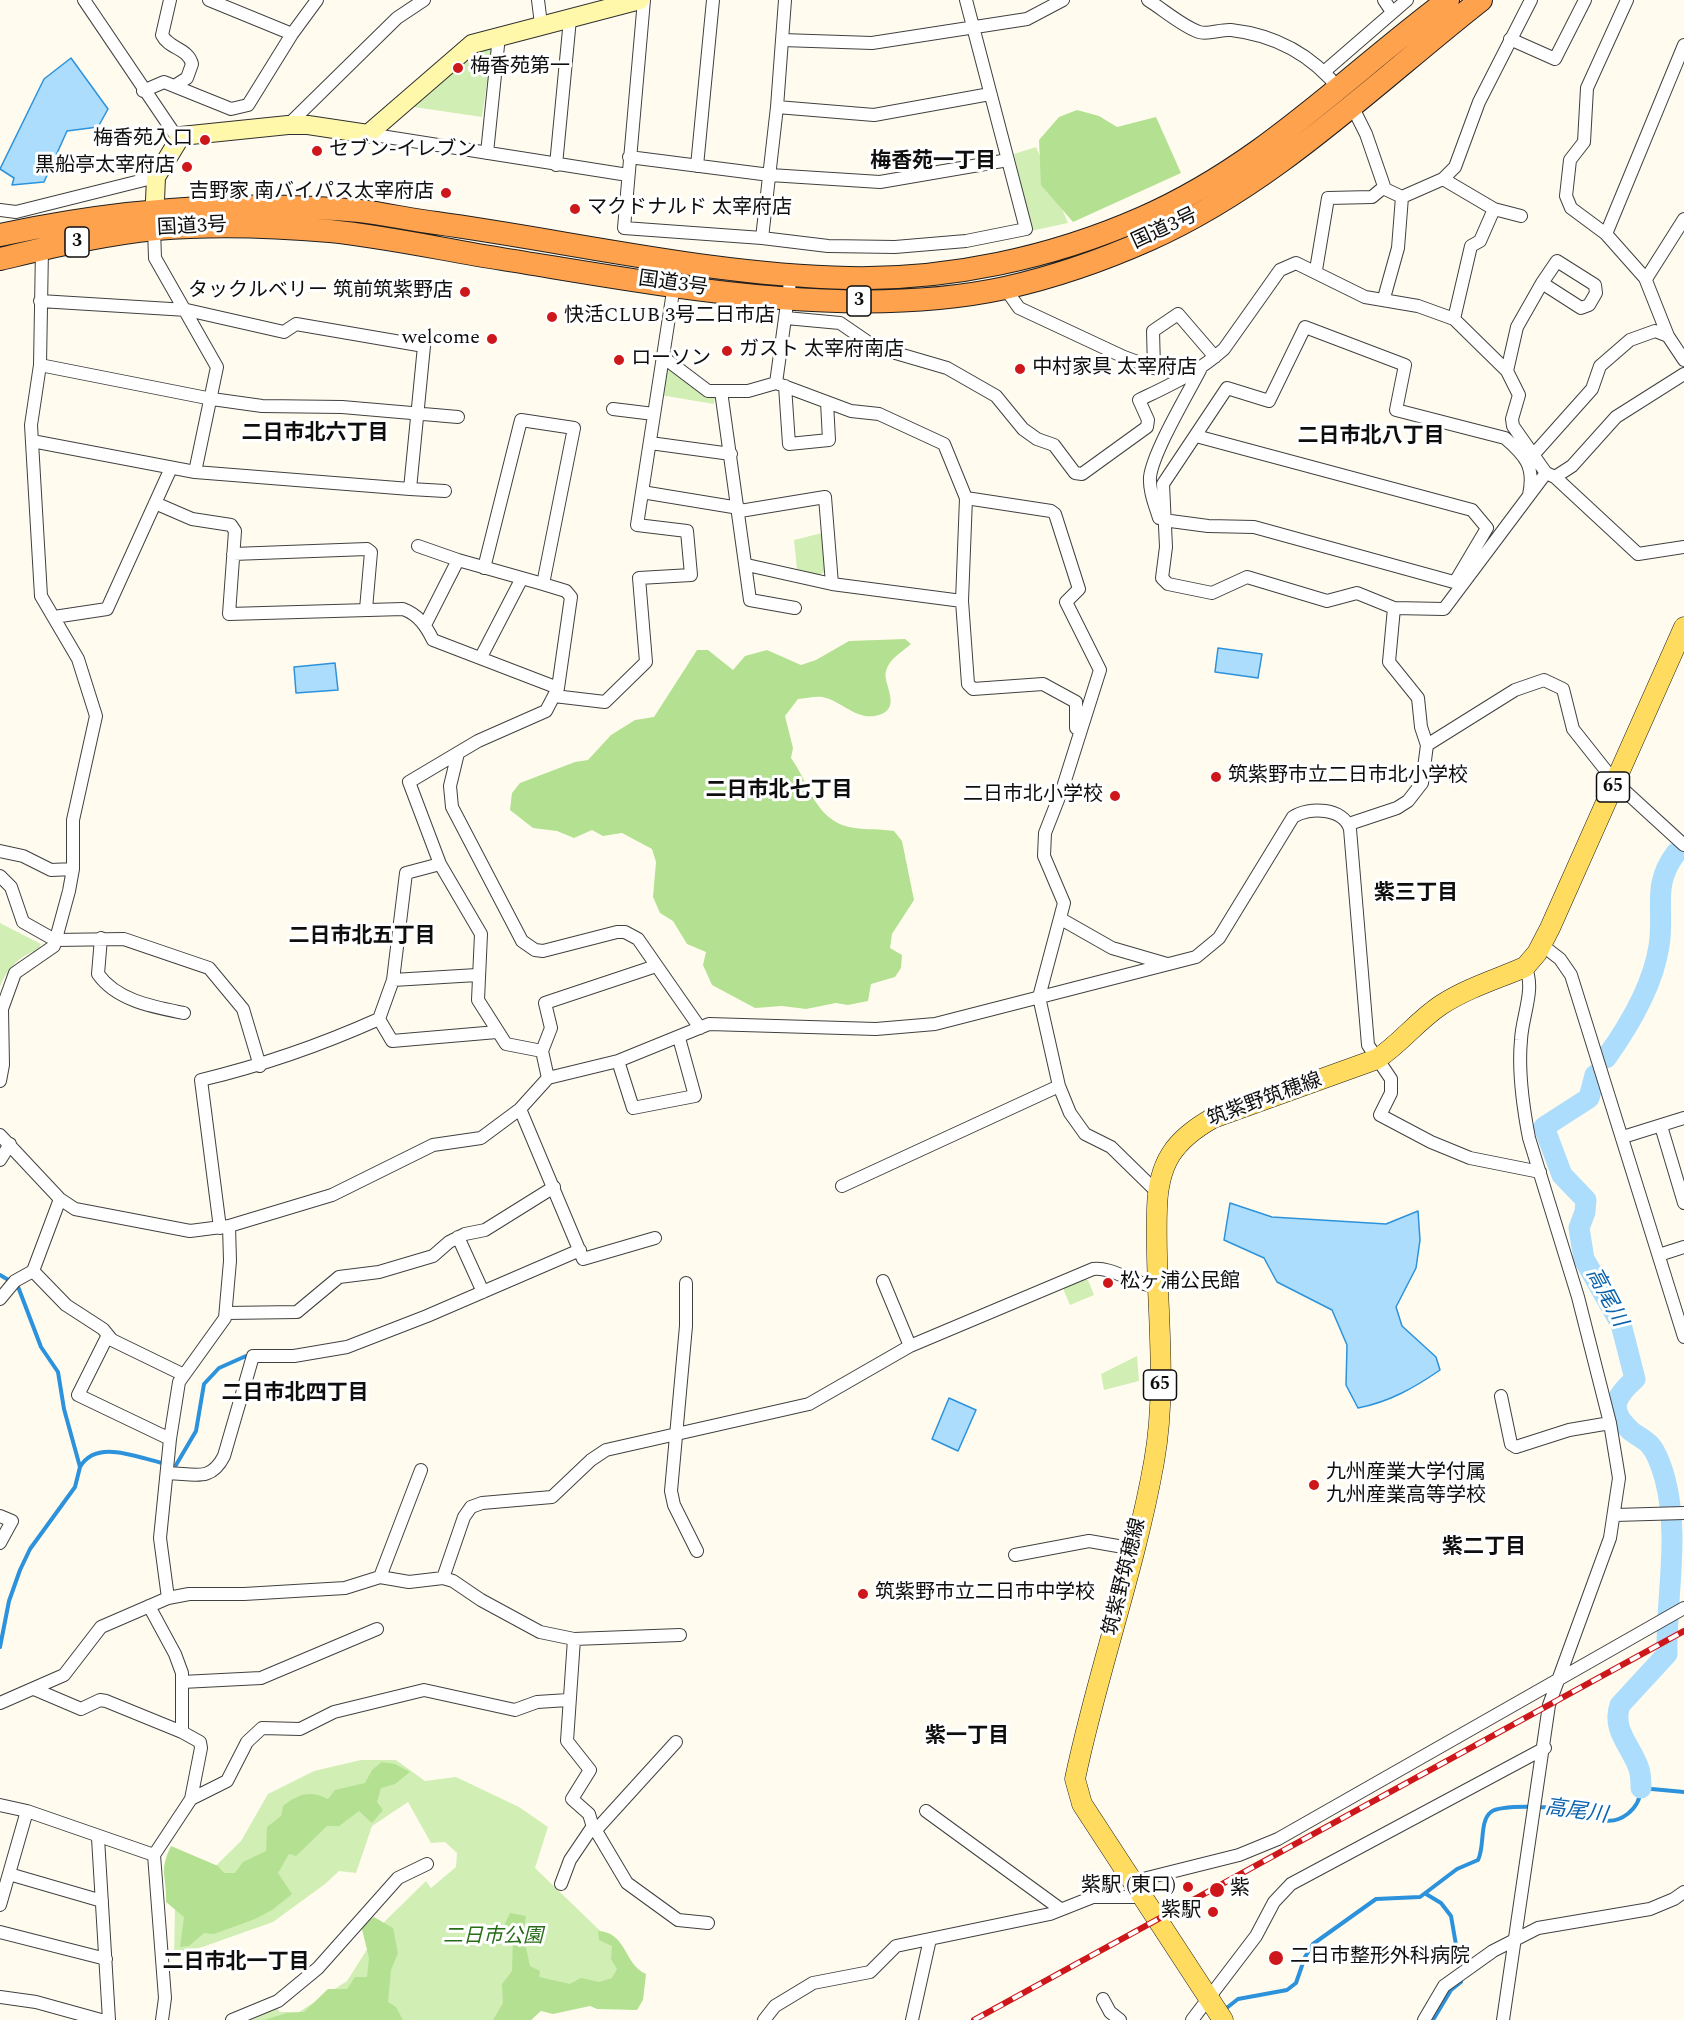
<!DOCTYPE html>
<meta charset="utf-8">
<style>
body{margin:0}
canvas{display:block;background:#fffcef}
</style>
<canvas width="1684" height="2020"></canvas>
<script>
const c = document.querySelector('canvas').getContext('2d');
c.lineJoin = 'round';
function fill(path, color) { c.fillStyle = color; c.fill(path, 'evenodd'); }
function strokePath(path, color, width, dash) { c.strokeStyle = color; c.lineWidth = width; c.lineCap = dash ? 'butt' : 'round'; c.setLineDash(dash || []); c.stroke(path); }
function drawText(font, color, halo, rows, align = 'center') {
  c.font = font + ' Spectral,"Noto Sans JP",serif'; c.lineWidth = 6; c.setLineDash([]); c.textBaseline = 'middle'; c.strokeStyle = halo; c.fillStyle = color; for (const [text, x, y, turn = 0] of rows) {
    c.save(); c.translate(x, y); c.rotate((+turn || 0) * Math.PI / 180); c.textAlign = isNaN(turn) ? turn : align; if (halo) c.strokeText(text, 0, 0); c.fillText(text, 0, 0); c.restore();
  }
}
fill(new Path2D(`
 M 484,46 L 492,48 L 482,117 L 414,107 Z
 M 1036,147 L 1068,223 L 1031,231 L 1014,154 Z
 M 664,368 L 673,370 L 697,391 L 715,397 L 714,404 L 660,395 Z
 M 822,533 L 825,572 L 818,575 L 797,569 L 794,540 Z
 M 0,923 L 41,944 L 38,950 C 20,955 7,969 0,986 Z
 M 1082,1278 L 1088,1280 L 1094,1295 L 1070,1305 L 1064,1291 L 1064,1286 Z
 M 1137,1356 L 1139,1381 L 1104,1390 L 1101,1374 Z
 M 361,1760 L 396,1760 L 425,1781 L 456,1777 L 519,1807 L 548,1827 L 535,1868 L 622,1952 L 637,1980 L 534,2004 L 532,2020 L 241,2020 L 275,2006 L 280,2012 L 299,2012 L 347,1981 L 385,1921 L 426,1881 L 431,1888 L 456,1867 L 457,1853 L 445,1842 L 431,1843 L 408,1802 L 372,1826 L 356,1873 L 339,1871 L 325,1884 L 273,1922 L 174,1957 L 175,1906 L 241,1841 L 268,1794 L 314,1771 Z`), '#d1eeb4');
fill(new Path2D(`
 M 1077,110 L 1099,116 L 1117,127 L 1156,117 L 1181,173 L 1073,222 L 1041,185 L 1039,140 L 1059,117 Z
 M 905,639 L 911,644 C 902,652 889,659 886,671 C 882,683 903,708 879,715 C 857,722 841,700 822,697 C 815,696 805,699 798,699 L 785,716 L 793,748 L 791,758 C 808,781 813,813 842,825 C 858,831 878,828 894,831 L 902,841 L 914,900 L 892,934 L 890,948 L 902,955 L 901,968 L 895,977 L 871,984 L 868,1001 L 848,1005 L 836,1003 L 806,1009 L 782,1006 L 755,1008 L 712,985 L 703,965 L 706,952 L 687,944 L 673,921 L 660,913 L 653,897 L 656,862 L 652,849 L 622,833 L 603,836 L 592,830 L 574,838 L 557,831 L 533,828 L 510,810 L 512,793 L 520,783 L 575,762 L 588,760 L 611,735 L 635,720 L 654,717 L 697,650 L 708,650 L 733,670 L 745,656 L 767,650 L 801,665 L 816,660 L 849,641 Z
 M 382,1762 L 395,1764 L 410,1772 L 395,1784 L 381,1788 L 377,1802 L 383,1810 L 372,1823 L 359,1811 L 339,1826 L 327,1826 L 296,1856 L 289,1854 L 278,1873 L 292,1894 L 272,1910 L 255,1919 L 214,1934 L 204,1933 L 189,1946 L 180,1947 L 184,1917 L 166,1902 C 167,1875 158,1873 171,1846 L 218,1866 L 224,1873 L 235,1873 L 243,1862 L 266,1851 L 267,1827 L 281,1816 L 283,1806 C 299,1794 309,1790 328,1799 L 335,1790 L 365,1783 L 372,1770 Z
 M 510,1913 L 526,1916 L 523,1934 L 530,1966 L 540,1971 L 539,1977 L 570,1984 L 581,1978 L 599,1982 L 612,1978 L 617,1969 L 611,1959 L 612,1946 L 599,1940 L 598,1931 C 627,1932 624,1965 646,1974 L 643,2000 L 637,2010 L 597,2009 L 590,2006 L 553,2014 L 541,2011 L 531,2020 L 493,2020 L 503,2003 L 502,1984 L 512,1971 L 513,1936 L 503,1928 Z
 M 374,1917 L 393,1928 L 398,1953 L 391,1970 L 388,2002 L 396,2007 L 403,2020 L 264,2020 L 287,2013 L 304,2012 L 328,1989 L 347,1989 L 355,1977 L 367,1977 L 369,1958 L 361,1925 Z`), '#b3e191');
const water = new Path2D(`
 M 71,58 L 108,109 L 98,127 L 67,131 L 44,182 L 12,185 L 14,178 L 0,169 L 44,79 Z
 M 1218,648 L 1262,654 L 1258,678 L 1215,672 Z
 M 335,663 L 338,690 L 296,693 L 294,667 Z
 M 1230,1203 L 1272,1217 L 1386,1224 L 1418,1211 L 1420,1240 L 1416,1268 L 1396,1307 L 1402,1326 L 1436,1357 L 1440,1370 C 1414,1388 1389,1402 1358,1408 L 1346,1385 L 1347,1345 L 1332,1310 L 1277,1282 L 1264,1258 L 1224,1240 Z
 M 949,1398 L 976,1410 L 958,1451 L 932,1439 Z`);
fill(water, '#adddfd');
strokePath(water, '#2c92db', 1.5);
strokePath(new Path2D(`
 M 0,1275 L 10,1281
 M 176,1465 L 196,1431 L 204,1384 L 219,1368 L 246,1356
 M 80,1467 C 96,1439 136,1457 162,1463
 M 0,1647 L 9,1601 L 20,1570 L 30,1549 L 75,1487 L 80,1467 L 64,1409 L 58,1372 L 41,1347 L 17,1284
 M 1426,1894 L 1441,1903 L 1451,1916 L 1459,1962
 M 1224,2010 L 1238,1999 L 1287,1990 L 1296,1983 L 1305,1957 L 1313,1944 L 1376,1899 L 1420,1897 L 1457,1869 L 1478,1860 C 1485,1847 1479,1821 1491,1812 C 1503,1803 1568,1808 1583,1811 C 1589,1812 1593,1817 1599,1819 C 1620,1826 1640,1809 1641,1788 L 1684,1792
 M 1433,2020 L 1451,1990 L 1461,1982`), '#2c92db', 4);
strokePath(new Path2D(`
 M 1606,1058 C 1629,1026 1653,986 1659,946 C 1665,909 1651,886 1676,853
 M 1595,1075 L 1589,1098 L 1544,1127 L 1562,1175 L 1586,1200 L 1585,1212 L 1579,1228 L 1584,1259 L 1621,1324 L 1635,1379 C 1614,1398 1608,1410 1631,1431 C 1637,1436 1645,1439 1650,1445 C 1657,1453 1662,1468 1665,1479 C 1680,1535 1666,1597 1667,1654 L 1620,1705 C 1611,1730 1632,1747 1639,1769 C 1641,1775 1641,1782 1641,1788`), '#adddfd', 21);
const street = new Path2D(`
 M 84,0 L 178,139
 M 170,0 L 162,35 C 169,49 188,48 192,64 L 187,78 L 176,85
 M 209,0 L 292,34
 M 538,0 L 541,24
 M 644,0 L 624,228 L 762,238 L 828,246 L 895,247 L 966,241 L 1026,229 L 966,0
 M 1148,0 C 1164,10 1182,26 1199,32 C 1208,35 1221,29 1231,30 C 1276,35 1312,55 1340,90
 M 1384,0 L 1392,12
 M 1627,0 L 1587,88 L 1584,142 L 1570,160 L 1566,196 L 1571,208 L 1606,234 L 1645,278 L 1668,336 L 1684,360
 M 1510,39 L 1555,59 L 1585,0
 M 782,40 L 872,43 L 1027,19 L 1063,0
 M 1325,71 L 1407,0
 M 143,91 L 164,82 L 231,109 L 248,105 L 292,34 L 317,0
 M 1351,104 L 1366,134 L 1385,189 L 1402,197 L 1443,179 L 1455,167 L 1479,102 L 1531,0
 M 777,107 L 874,115 L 990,94
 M 288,125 L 397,18 L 424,0
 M 368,134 L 628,175
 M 487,153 L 499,36
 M 629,157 L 770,175 L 880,182 L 1008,160
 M 556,165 L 570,19
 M 697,166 L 713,0
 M 1443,179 L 1494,209 L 1480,241 L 1471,246 L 1454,319
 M 1494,209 L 1521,216
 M 0,210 L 16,212 L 156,177
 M 154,229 L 155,258 L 217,367 L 195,472
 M 1606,234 L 1684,45
 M 762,238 L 777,107 L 785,0
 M 1316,270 L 1328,198 L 1372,197 L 1384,187
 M 1646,279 L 1684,219
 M 1005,288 L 1019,308 L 1124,357 L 1154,368 L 1192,374
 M 1384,298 L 1398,248 L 1402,197
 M 786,318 L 840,323 L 875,347 L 947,368 L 996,396 L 1023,429 L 1037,439 L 1054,445 L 1075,473 L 1082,474 L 1147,427 L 1148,420 L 1139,400 C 1172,384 1197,373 1224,349 L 1280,270 L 1296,263 L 1365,297 L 1418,306 L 1454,319 L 1507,371 L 1519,395 L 1512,419 L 1513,426 L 1546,473 L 1555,477 L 1638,554 L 1684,547
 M 663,357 L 708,391 L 748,391 L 776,383 L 791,275
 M 40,365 L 212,399 L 262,406 L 342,407 L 458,417
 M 1154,368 L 1153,331 L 1178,314 L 1215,357
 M 1507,371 L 1517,327 L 1542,283 L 1581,308 L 1589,305 L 1596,293 L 1595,285 L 1557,261 L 1542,283
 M 776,383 L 851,411 L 879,414 L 944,444 L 966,498 L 962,601 L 968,684 L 973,689 L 1043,684 L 1076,702 L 1076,728
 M 785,386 L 789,444 L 829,440 L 827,402
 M 721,391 L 750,600 L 795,608
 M 613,409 L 654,414
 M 1196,436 L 1472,510 L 1487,528 L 1455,582
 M 32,441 L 195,472 L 410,489 L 424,346 L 296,324 L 284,332 L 187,310 L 40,301
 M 650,443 L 731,454
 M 1534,454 L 1592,389 L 1600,366 L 1630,340 L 1655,331 L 1668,336
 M 1555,477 L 1572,466 L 1616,417 L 1684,374
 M 410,489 L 445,491
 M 642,492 L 739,508
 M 1529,495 C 1535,467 1526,456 1505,438 L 1396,410 L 1405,365 L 1305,327 L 1269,401 L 1227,388 L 1163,484 L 1166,547 L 1162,578 L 1168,584 L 1212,593 L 1247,577 L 1327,601 L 1357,593 L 1394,608 L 1444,609 L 1546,473
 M 966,498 L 1051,511 L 1055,514 L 1079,589 L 1066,602 L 1100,670 L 1063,787 L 1045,833 L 1044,856 L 1064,903 L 1039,997 L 1059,1086 L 1070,1113 L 1085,1134 L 1111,1147 L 1158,1193
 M 155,503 L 192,519 L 231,525 L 235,531 L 229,614 L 403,609 C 419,615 426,626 433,640 L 558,688
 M 740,511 L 825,497 L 832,584
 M 1159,518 C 1155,505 1149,491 1150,477 C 1153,452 1187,395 1200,370
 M 1163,520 L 1208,526 L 1254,527 L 1461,584
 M 418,546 L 458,560 L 543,584
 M 233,554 L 367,549 L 371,552 L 366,609
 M 747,565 L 832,584 L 962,601
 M 484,568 L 521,420 L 574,428 L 543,584 L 566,591 L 571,597 L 558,688 L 546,711 L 478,741 L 409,782 L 440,864 L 481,934 L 478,1000 L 506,1044 L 542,1051 L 548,1078
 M 54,617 L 107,609 L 171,468
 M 425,625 L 458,560
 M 481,657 L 522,578
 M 554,696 L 605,702 L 646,662 L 639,578 L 691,575 L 687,531 L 637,525 L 674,285
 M 1427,745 L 1515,690 L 1544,680 L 1563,689 L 1573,729 L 1615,782 L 1684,845
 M 458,753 L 450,786 L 452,807 L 522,941 L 535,950 L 543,951 L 617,932 L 625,932 L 638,939 L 700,1028
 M 1349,824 L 1397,808 L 1408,801 L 1422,783 L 1427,745 L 1421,727 L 1418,698 L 1389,662 L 1394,608
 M 0,851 L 23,856 L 51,870 L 73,869
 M 0,876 L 11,887 L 23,922 L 55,940 L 124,939 L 209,968 L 243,1009 L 260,1066
 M 1061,919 L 1112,948 L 1167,964
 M 101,938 L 98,974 C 117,1001 154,1007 184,1013
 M 1542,945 L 1560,959 L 1571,975 L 1684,1337
 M 393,980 L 477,975
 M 379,1019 L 392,1041 L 497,1032
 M 542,1051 L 551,1028 L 545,1003 L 656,966
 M 618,1061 L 633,1108 L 695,1096 L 679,1038
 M 0,1081 L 3,1065 L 2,1009 L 15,973 L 54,946 L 69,891 L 73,869 L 73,820 L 96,716 L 78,659 L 41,596 L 31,425 L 40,365 L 42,249
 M 520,1109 L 583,1259 L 655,1238
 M 1661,1126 L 1684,1203
 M 0,1135 L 60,1199 L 75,1209 L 190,1231 L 229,1226 L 332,1195 L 433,1145 L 481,1138 L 520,1109 L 548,1078 L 618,1061 L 709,1024 L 876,1029 L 935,1024 L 1196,957 L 1219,938 L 1293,817 C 1309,806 1344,808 1350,829 L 1368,1045 L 1391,1079 L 1391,1093 L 1380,1115 L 1431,1142 L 1470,1158 L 1540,1172
 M 1623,1137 L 1684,1118
 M 0,1160 L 10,1144
 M 842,1186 L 1059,1086
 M 220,1228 L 201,1080 C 264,1065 321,1045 379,1019 L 393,980 L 406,873 L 440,864
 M 458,1237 L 483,1292
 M 1659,1255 L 1684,1247
 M 33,1271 L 66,1305 L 103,1329 L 112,1340 L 184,1375
 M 883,1281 L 910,1346
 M 686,1283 L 686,1326 L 671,1491 L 674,1505 L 697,1551
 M 0,1299 L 15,1281 L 33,1271 L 60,1199
 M 226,1313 L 297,1312 L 339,1277 L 379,1272 L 433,1256 L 449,1242 L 465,1234 L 485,1230 L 554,1187
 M 108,1335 L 78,1395 L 170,1439
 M 1501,1396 L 1511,1444 L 1516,1447 L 1569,1430 L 1610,1423
 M 169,1473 C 195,1474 211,1482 224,1456 L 253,1356 L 294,1356 L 347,1347 L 427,1316 L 580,1250
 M 1615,1515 L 1684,1513
 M 0,1516 L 12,1521 L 0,1543
 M 1015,1555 L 1089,1541 L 1135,1549
 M 380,1577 L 421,1470
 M 443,1578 L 464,1517 L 471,1507 L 482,1503 L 552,1497 L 591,1460 L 606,1450 L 809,1404 L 910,1346 L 1093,1269 C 1111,1266 1135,1285 1158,1287
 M 168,1598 L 160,1538 L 170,1439 L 179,1382 L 225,1318 L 230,1261 L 229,1226
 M 149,1606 L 175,1654 L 182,1673 L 182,1732 L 200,1742 L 201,1748 L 191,1799 L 154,1855 L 165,1998 L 162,2020
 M 574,1639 L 567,1741 L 590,1770 L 572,1799 L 589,1814 L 592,1824 L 627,1883 L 678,1920 L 708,1923
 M 182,1682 L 261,1678 L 377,1629
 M 34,1689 L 81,1709 L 100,1700 L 106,1701 L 182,1732
 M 0,1703 L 64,1675 L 101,1627 L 168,1598 L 189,1594 L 244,1594 L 345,1588 L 380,1577 L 409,1582 L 443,1578 L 453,1581 L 481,1600 L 540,1632 L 574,1639 L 680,1635
 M 191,1799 L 227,1781 L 247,1742 L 262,1728 L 300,1729 L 334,1712 L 424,1690 L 515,1710 L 537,1702 L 568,1700
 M 0,1805 L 27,1811 L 154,1855
 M 926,1811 L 1059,1908
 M 596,1830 L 676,1742
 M 98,1838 L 109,2020
 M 9,1874 L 102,1901
 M 1131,1882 L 1239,1855 L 1278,1839 L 1684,1608
 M 561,1884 L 570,1860 L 593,1826
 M 0,1905 L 27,1811
 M 0,1932 L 106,1959
 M 0,1997 L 36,2002 L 101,2020
 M 1103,1999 L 1110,2012 L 1120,2020
 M 232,2020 L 278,2001 L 318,1968 L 398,1878 L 427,1864
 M 764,2020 L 775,2006 L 813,1983 L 870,1972 L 896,1946 L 1050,1914 L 1093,1897 L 1141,1897
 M 912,2020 L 930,1939
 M 1192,2020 L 1256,1936 L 1274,1902 L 1291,1884 L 1545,1748
 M 1424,2020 L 1444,1986 L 1493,1951 L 1538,1928 L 1650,1909 L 1674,1899 L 1684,1892
 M 1503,2020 L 1549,1705 L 1610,1538 L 1619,1478 L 1610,1423 L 1578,1297 L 1529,1138 C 1523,1107 1518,1071 1521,1040 C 1522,1016 1536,988 1525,967`);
const secondary = new Path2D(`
 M 154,224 L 156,177 L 181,136 L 288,125 L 308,125 L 368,134 L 472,44 L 640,0`);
const primary = new Path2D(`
 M 1223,2020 L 1082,1804 L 1075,1779 C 1097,1673 1135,1569 1154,1462 C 1169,1379 1154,1293 1157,1209 C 1158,1163 1174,1140 1213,1118 L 1377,1059 C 1401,1043 1417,1021 1441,1005 C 1467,988 1497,979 1525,967 L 1537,953 L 1550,928 L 1684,627`);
const highway = new Path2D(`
 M 0,235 C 120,209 238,200 360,211 C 386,214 411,220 436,223 C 573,242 710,275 849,278 C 948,280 1051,258 1142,218 C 1263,165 1345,77 1448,0
 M 0,259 C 51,247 103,234 156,229 C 213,224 272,226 330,231 C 388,237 445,250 502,259 C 659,284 848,322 1005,288 C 1054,277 1103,260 1148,240 C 1274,184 1374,84 1481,0`);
strokePath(street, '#414141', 14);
strokePath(secondary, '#303030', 20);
strokePath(primary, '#1f1f1f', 21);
strokePath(highway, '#1f1f1f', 24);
strokePath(street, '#fff', 12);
strokePath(secondary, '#fff7aa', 18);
strokePath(primary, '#ffdc5f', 20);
strokePath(highway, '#ffa24d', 22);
const rail = new Path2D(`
 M 974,2020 L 1684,1631`);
strokePath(rail, '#cd171b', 6);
strokePath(rail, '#fff', 4, [11]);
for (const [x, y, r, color] of [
 [458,68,6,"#cd171b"],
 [205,140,6,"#cd171b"],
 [317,151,6,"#cd171b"],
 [187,167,6,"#cd171b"],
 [446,193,6,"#cd171b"],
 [575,209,6,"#cd171b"],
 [465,292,6,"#cd171b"],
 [552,317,6,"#cd171b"],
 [492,339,6,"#cd171b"],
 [727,351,6,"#cd171b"],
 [619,360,6,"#cd171b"],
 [1020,369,6,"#cd171b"],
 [1216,777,6,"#cd171b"],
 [1115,796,6,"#cd171b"],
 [1108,1283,6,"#cd171b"],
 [1314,1485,6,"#cd171b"],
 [863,1594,6,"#cd171b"],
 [1188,1887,6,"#cd171b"],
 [1217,1890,8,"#cd171b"],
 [1213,1912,6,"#cd171b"],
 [1276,1958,8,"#cd171b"]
]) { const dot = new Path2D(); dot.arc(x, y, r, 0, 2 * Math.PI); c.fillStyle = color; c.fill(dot); strokePath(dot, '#fff', 2); }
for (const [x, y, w] of [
 [77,242,24],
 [859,301,24],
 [1613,787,33],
 [1160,1385,33]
]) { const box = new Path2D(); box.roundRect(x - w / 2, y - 15, w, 30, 4.5); c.fillStyle = '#fff'; c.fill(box); strokePath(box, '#0e0e0e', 1.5); }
drawText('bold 18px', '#0e0e0e', null, [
 ["3",77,242],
 ["3",859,301],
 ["65",1613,787],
 ["65",1160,1385]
]);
drawText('20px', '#0e0e0e', '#fff', [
 ["梅香苑第一",470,68],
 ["梅香苑入口",193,140,"right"],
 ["セブン-イレブン",329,151],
 ["黒船亭太宰府店",175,167,"right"],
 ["吉野家 南バイパス太宰府店",434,193,"right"],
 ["マクドナルド 太宰府店",587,209],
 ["タックルベリー 筑前筑紫野店",453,292,"right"],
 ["快活CLUB 3号二日市店",564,317],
 ["welcome",480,339,"right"],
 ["ガスト 太宰府南店",739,351],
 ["ローソン",631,360],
 ["中村家具 太宰府店",1032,369],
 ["筑紫野市立二日市北小学校",1228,777],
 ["二日市北小学校",1103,796,"right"],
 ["松ヶ浦公民館",1120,1283],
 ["九州産業大学付属",1326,1474],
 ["九州産業高等学校",1326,1497],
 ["筑紫野市立二日市中学校",875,1594],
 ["紫駅 (東口)",1176,1887,"right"],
 ["紫",1230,1890],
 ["紫駅",1201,1912,"right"],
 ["二日市整形外科病院",1290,1958]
], 'left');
drawText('20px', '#0e0e0e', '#fff', [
 ["国道3号",192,228,-3],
 ["国道3号",1165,230,-25],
 ["国道3号",673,285,8],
 ["筑紫野筑穂線",1265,1101,-20],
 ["筑紫野筑穂線",1126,1577,-76]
]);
drawText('italic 20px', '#276d17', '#fff', [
 ["二日市公園",493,1938]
]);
drawText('bold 21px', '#0e0e0e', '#fff', [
 ["梅香苑一丁目",933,163],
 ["二日市北六丁目",315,435],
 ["二日市北八丁目",1371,438],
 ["二日市北七丁目",779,792],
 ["紫三丁目",1416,895],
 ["二日市北五丁目",362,938],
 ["二日市北四丁目",295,1395],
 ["紫二丁目",1484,1549],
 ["紫一丁目",967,1738],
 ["二日市北一丁目",236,1964]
]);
drawText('italic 21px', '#0962ad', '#fff', [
 ["高尾川",1605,1298,62],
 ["高尾川",1576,1813,8]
]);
</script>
